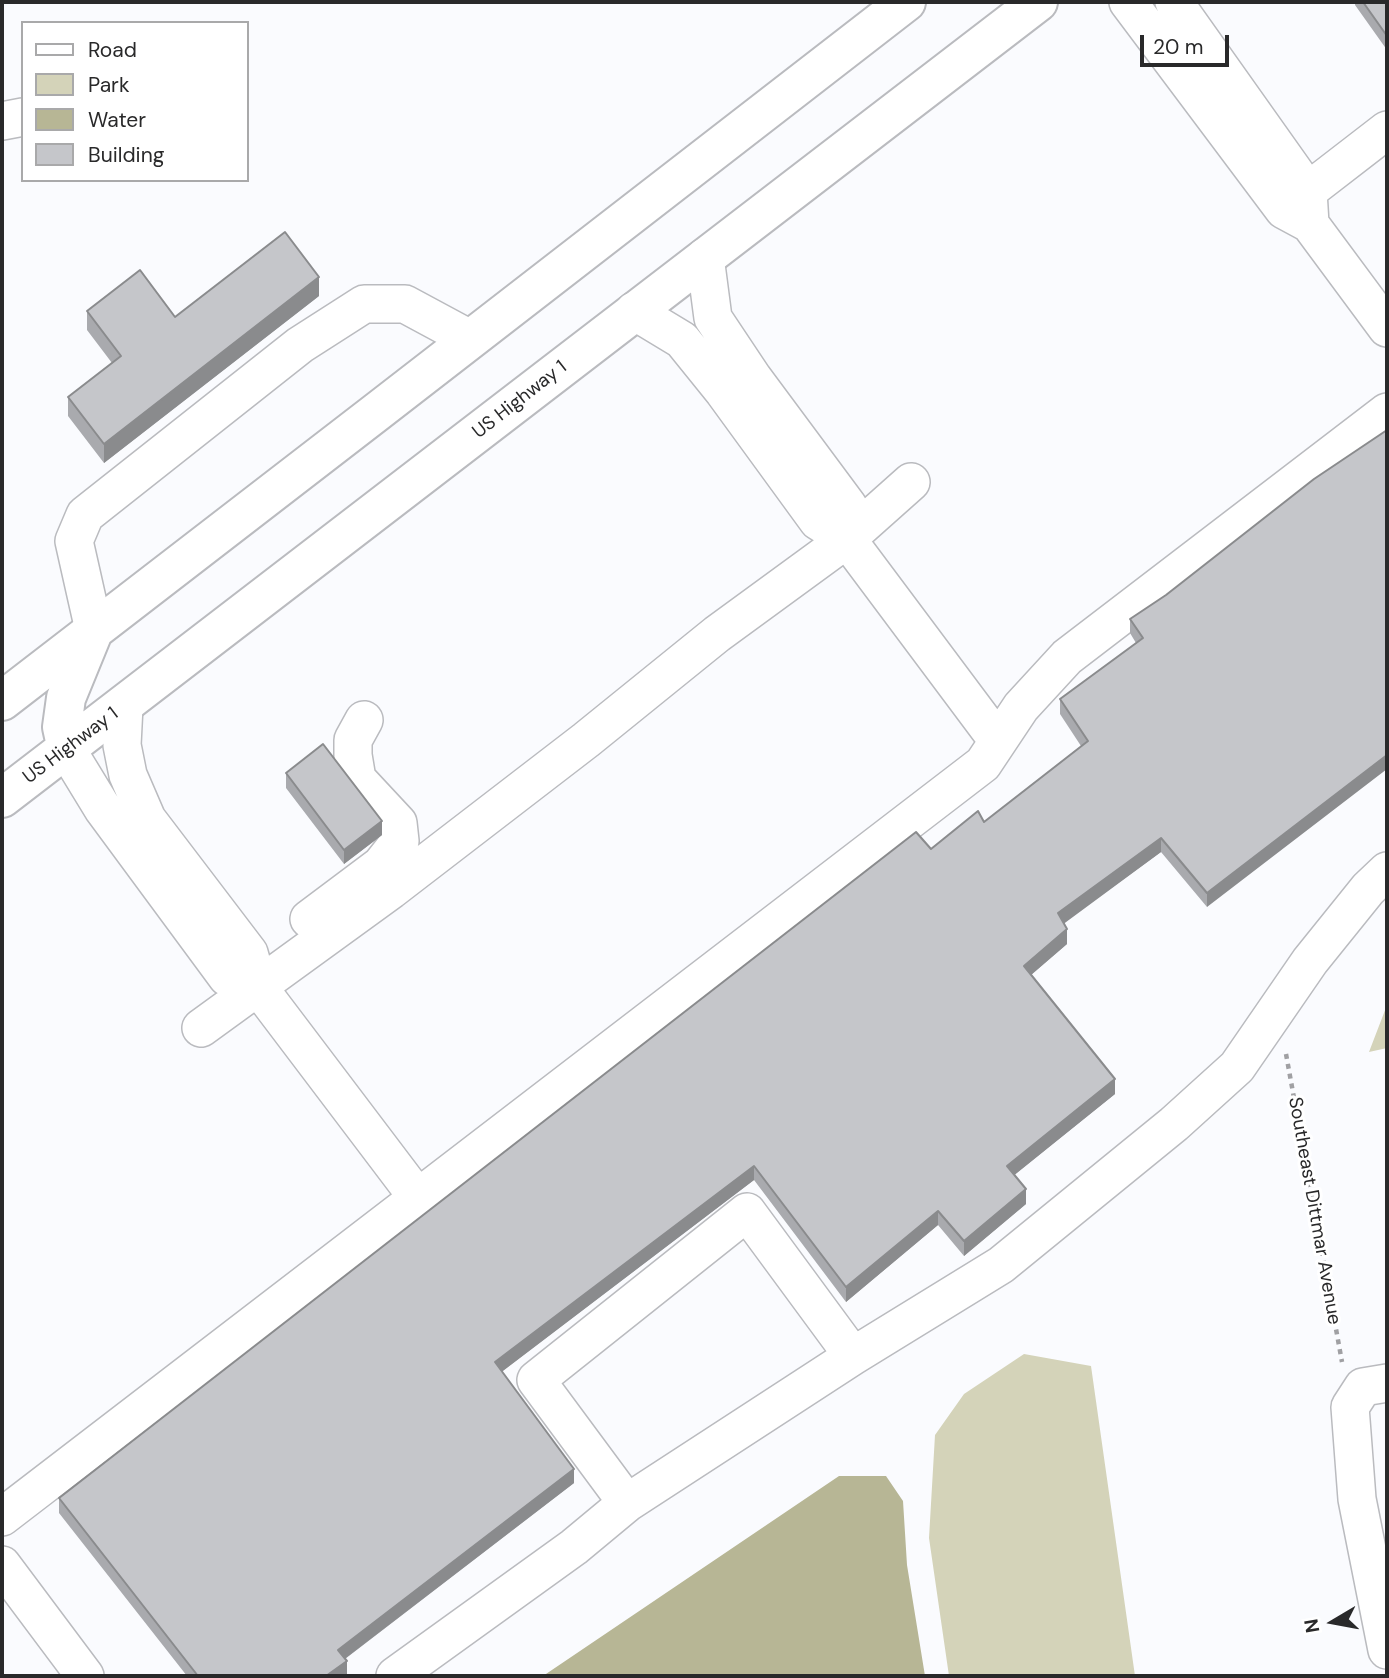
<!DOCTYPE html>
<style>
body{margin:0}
#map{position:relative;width:1389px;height:1678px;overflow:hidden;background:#fafbfe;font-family:"DM Sans",sans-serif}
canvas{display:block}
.frame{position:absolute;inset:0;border:4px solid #29292a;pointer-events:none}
.legend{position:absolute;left:21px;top:21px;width:228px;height:161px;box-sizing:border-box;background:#fff;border:2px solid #a9a9aa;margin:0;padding:9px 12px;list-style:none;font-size:21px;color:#29292a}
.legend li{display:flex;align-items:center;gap:14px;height:35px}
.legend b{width:35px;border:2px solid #a9a9aa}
.north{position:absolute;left:1298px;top:1587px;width:70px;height:70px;-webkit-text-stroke:5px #fff;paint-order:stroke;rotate:260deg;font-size:19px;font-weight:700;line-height:28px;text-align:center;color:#29292a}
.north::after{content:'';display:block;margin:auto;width:24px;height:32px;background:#29292a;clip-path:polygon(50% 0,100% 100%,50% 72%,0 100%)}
.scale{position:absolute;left:1140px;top:35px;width:89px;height:32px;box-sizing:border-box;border:4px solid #29292a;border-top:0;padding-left:9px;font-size:21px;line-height:24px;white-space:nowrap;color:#29292a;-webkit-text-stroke:5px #fff;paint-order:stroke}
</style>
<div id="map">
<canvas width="1389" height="1678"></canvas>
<div class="frame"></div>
<ul class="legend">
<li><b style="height:9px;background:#fff"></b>Road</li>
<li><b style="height:19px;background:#d4d3b9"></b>Park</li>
<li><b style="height:19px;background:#b7b695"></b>Water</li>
<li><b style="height:19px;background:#c5c6ca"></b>Building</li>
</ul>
<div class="north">N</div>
<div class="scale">20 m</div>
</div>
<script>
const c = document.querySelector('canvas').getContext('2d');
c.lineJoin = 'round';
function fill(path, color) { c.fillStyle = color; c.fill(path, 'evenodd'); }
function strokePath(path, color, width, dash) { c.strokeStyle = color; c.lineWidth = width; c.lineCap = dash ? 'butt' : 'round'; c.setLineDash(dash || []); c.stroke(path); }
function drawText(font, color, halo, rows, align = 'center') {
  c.font = font + ' "DM Sans",sans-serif'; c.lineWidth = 6; c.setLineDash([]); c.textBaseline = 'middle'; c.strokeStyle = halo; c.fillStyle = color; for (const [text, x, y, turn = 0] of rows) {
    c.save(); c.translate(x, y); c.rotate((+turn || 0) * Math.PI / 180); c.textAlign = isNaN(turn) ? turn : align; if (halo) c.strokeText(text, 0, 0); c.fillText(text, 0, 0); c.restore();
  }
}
fill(new Path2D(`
 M 1387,1005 L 1387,1048 L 1369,1052 Z
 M 1024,1354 L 1091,1366 L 1135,1676 L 949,1676 L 929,1538 L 935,1435 L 964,1394 Z`), '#d4d3b9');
fill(new Path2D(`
 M 839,1476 L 886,1476 L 903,1501 L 907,1565 L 925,1676 L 543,1676 Z`), '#b7b695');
const minor = new Path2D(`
 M 1128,2 L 1284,210 L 1310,224 L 1387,328
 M 1174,2 L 1308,191 L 1310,224
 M 2,121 L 23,117
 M 1308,191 L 1387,130
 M 705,257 L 713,318 L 753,378 L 848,506 L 847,539
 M 634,311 L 682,340 L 724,392 L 818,521 L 847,539 L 998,741
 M 94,630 L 74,541 L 85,515 L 300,345 L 364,304 L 405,304 L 470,339
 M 124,706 L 122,745 L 128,775 L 147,819 L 249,953 L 259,988 L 418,1198
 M 67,750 L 103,809 L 227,977 L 259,988
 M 309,919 L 381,865 L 400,841 L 398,823 L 357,779 L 353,755 L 353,740 L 364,720
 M 201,1028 L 391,890 L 586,740 L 717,634 L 847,539 L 911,482
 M 1387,1383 L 1363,1387 L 1350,1407 L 1357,1499 L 1387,1650
 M 627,1503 L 536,1380 L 747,1212 L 853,1356
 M 2,1517 L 983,764 L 1021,707 L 1067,657 L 1387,412
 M 2,1565 L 85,1676
 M 395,1676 L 574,1547 L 627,1503 L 853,1356 L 1001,1265 L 1174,1124 L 1237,1067 L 1310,961 L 1368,889 L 1387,871`);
const major = new Path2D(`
 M 2,701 C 304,469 605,235 906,2
 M 67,750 L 62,727 L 66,698 L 93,632
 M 2,798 L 1038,2`);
strokePath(minor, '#babbbf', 40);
strokePath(major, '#babbbf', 42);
strokePath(new Path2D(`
 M 1286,1054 L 1342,1362`), '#a0a0a3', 4.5, [5, 5]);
strokePath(minor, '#fff', 37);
strokePath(major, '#fff', 38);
fill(new Path2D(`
 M 1355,2 L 1387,2 L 1387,50 L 1355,5 Z
 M 319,296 L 104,463 L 68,416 L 68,397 L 112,363 L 87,330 L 87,311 L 175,317 Z
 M 1314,479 L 1207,907 L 1161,852 L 1063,923 L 1067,944 L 1031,975 L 1115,1094 L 1014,1175 L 1026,1204 L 964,1256 L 938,1225 L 846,1302 L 754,1180 L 501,1372 L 574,1483 L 345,1659 L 347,1675 L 345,1676 L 187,1676 L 59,1513 L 59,1498 L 931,849 L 984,822 L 1081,746 L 1060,714 L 1060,699 L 1136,643 L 1130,633 L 1130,619 L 1166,595 Z
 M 286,773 L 382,835 L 344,864 L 286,788 Z`), '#a9aaae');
fill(new Path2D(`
 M 319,277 L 319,296 L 104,463 L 104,444 Z
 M 1387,755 L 1387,769 L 1207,907 L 1207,893 Z
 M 382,821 L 382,835 L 344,864 L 344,850 Z
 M 1161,838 L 1161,852 L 1058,928 L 1058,913 Z
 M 1067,929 L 1067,944 L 1024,981 L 1024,966 Z
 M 1115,1079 L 1115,1094 L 1007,1181 L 1007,1166 Z
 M 754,1166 L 754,1180 L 495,1377 L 495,1362 Z
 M 1026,1189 L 1026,1204 L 964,1256 L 964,1241 Z
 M 938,1211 L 938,1225 L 846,1302 L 846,1287 Z
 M 574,1469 L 574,1483 L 338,1664 L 338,1650 Z
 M 347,1661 L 347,1675 L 345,1676 L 326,1676 Z`), '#8a8b8d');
const building = new Path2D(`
 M 1363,2 L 1387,2 L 1387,36 Z
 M 285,232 L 319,277 L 104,444 L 68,397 L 121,356 L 87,311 L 140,270 L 175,317 Z
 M 1387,430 L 1387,755 L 1207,893 L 1161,838 L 1058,913 L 1067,929 L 1024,966 L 1115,1079 L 1007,1166 L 1026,1189 L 964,1241 L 938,1211 L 846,1287 L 754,1166 L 495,1362 L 574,1469 L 338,1650 L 347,1661 L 326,1676 L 198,1676 L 59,1498 L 916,832 L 931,849 L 978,811 L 984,822 L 1088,741 L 1060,699 L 1143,638 L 1130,619 L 1166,595 L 1314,479 Z
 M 323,744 L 382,821 L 344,850 L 286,773 Z`);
fill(building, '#c5c6ca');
strokePath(building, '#8a8b8d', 2);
drawText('19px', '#29292a', '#fff', [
 ["US Highway 1",520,400,-38],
 ["US Highway 1",71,746,-37],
 ["Southeast Dittmar Avenue",1314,1211,80]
]);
</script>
